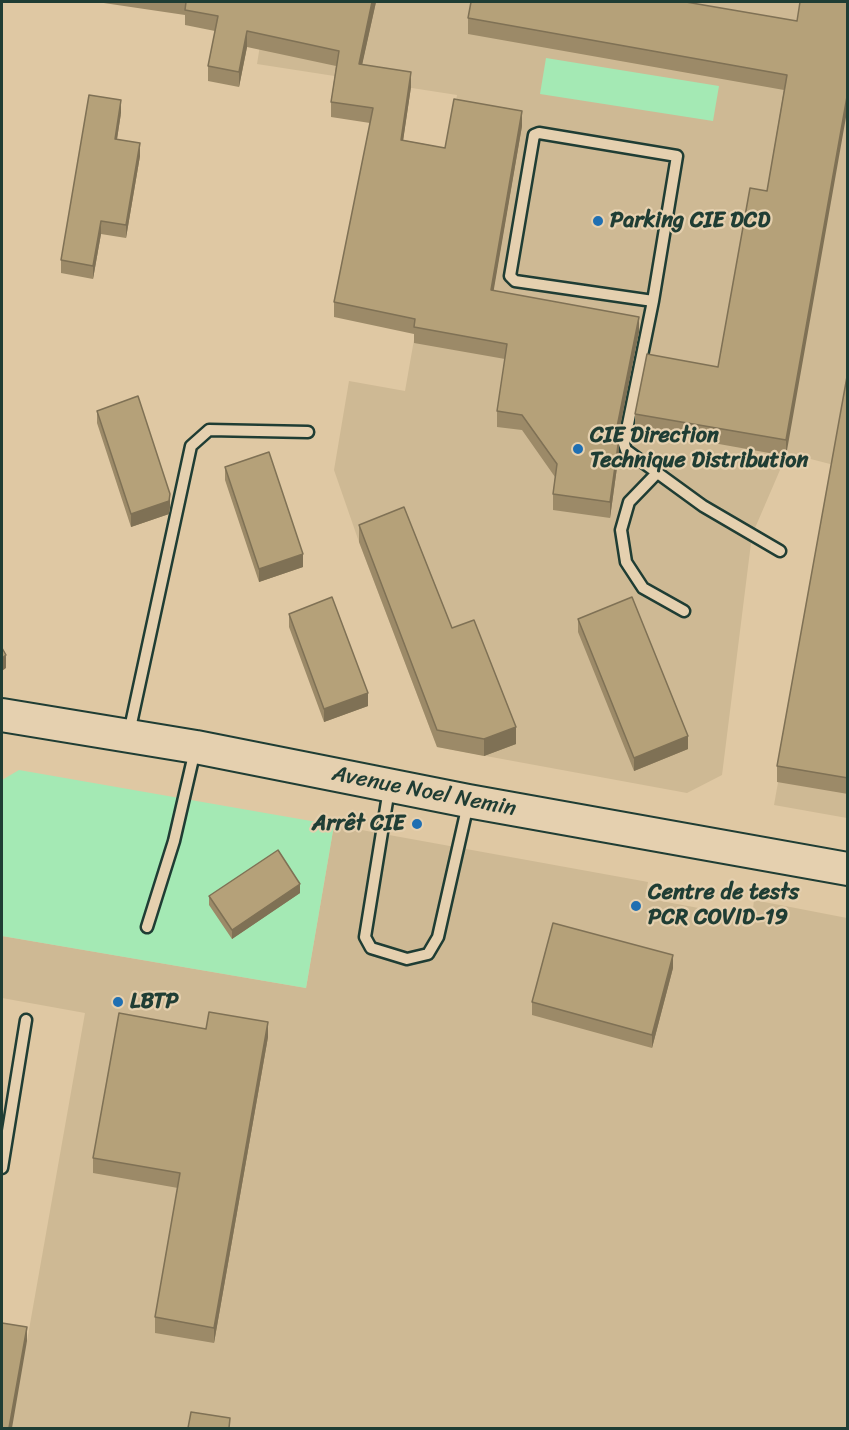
<!DOCTYPE html>
<meta charset="utf-8">
<style>
body{margin:0}
#map{position:relative;width:849px;height:1430px;overflow:hidden;background:#dfc8a3;font-family:Sriracha,sans-serif}
canvas{display:block}
.frame{position:absolute;inset:0;border:3px solid #1f3d34;pointer-events:none}
</style>
<div id="map">
<canvas width="849" height="1430"></canvas>
<div class="frame"></div>
</div>
<script>
const c = document.querySelector('canvas').getContext('2d');
c.lineJoin = 'round';
function fill(path, color) { c.fillStyle = color; c.fill(path, 'evenodd'); }
function strokePath(path, color, width, dash) { c.strokeStyle = color; c.lineWidth = width; c.lineCap = dash ? 'butt' : 'round'; c.setLineDash(dash || []); c.stroke(path); }
function drawText(font, color, halo, rows, align = 'center') {
  c.font = font + ' Sriracha,sans-serif'; c.lineWidth = 4.5; c.setLineDash([]); c.textBaseline = 'middle'; c.strokeStyle = halo; c.fillStyle = color; for (const [text, x, y, turn = 0] of rows) {
    c.save(); c.translate(x, y); c.rotate((+turn || 0) * Math.PI / 180); c.textAlign = isNaN(turn) ? turn : align; if (halo) c.strokeText(text, 0, 0); c.fillText(text, 0, 0); c.restore();
  }
}
fill(new Path2D(`
 M 267,2 L 847,2 L 847,818 L 774,805 L 834,465 L 795,455 L 786,456 L 752,535 L 722,775 L 687,793 L 437,747 L 359,542 L 334,470 L 349,381 L 405,391 L 457,95 L 257,64 Z
 M 334,825 L 648,882 L 645,898 L 752,918 L 754,900 L 847,918 L 847,1428 L 2,1428 L 27,1341 L 85,1013 L 2,998 L 2,936 L 306,988 Z`), '#ceb994');
fill(new Path2D(`
 M 546,58 L 719,86 L 713,121 L 540,94 Z
 M 19,770 L 334,825 L 306,988 L 2,936 L 2,780 Z`), '#a4e9b4');
const lane = new Path2D(`
 M 653,301 L 515,281 L 510,276 L 534,135 L 539,133 L 677,156 L 653,301 L 624,444 L 626,450 L 703,506 L 780,551
 M 657,473 L 629,502 L 621,530 L 626,562 L 643,588 L 684,611
 M 129,733 L 191,446 L 209,430 L 308,432
 M 389,789 L 365,937 L 371,948 L 407,959 L 428,954 L 438,937 L 468,804
 M 147,927 L 174,841 L 195,750
 M 2,1168 L 26,1020`);
const secondary = new Path2D(`
 M 2,715 L 196,747 L 468,801 L 848,869`);
strokePath(lane, '#1f3d34', 15);
strokePath(secondary, '#1f3d34', 36);
strokePath(lane, '#e5d0af', 10);
strokePath(secondary, '#e5d0af', 32);
fill(new Path2D(`
 M 97,2 L 376,2 L 362,64 L 411,87 L 403,140 L 445,148 L 522,126 L 493,291 L 639,332 L 618,434 L 619,453 L 610,518 L 553,510 L 553,494 L 555,477 L 522,430 L 497,427 L 497,411 L 505,359 L 414,343 L 414,334 L 334,317 L 334,302 L 370,123 L 331,117 L 331,102 L 336,66 L 247,47 L 239,87 L 208,81 L 208,66 L 215,31 L 185,25 L 185,15 Z
 M 468,18 L 797,21 L 786,456 L 635,429 L 635,414 L 718,367 L 767,191 L 784,90 L 468,34 Z
 M 121,113 L 117,139 L 140,156 L 126,238 L 101,234 L 93,279 L 61,273 L 61,260 Z
 M 848,371 L 848,794 L 777,782 L 777,766 Z
 M 97,411 L 170,507 L 169,514 L 131,527 L 97,423 Z
 M 225,467 L 303,567 L 259,582 L 225,480 Z
 M 359,525 L 452,628 L 516,744 L 484,756 L 437,747 L 359,542 Z
 M 289,614 L 368,706 L 324,722 L 289,627 Z
 M 578,619 L 688,749 L 634,771 L 578,632 Z
 M 300,893 L 232,939 L 209,905 L 209,896 Z
 M 673,968 L 652,1048 L 532,1015 L 532,1002 Z
 M 206,1029 L 268,1037 L 214,1343 L 155,1333 L 155,1317 L 178,1188 L 93,1173 L 93,1158 Z`), '#9c8a68');
fill(new Path2D(`
 M 372,2 L 376,2 L 359,79 L 359,64 Z
 M 247,31 L 247,47 L 239,87 L 239,72 Z
 M 411,72 L 411,87 L 401,155 L 401,140 Z
 M 848,91 L 848,106 L 786,456 L 786,440 Z
 M 121,100 L 121,113 L 115,152 L 115,139 Z
 M 522,111 L 522,126 L 491,306 L 491,290 Z
 M 140,143 L 140,156 L 126,238 L 126,225 Z
 M 101,221 L 101,234 L 93,279 L 93,266 Z
 M 639,317 L 639,332 L 617,443 L 617,427 Z
 M 619,438 L 619,453 L 610,518 L 610,502 Z
 M 170,494 L 170,507 L 169,514 L 131,527 L 131,514 Z
 M 303,554 L 303,567 L 259,582 L 259,569 Z
 M 6,655 L 6,668 L 2,671 L 2,658 Z
 M 368,693 L 368,706 L 324,722 L 324,709 Z
 M 516,727 L 516,744 L 484,756 L 484,739 Z
 M 688,736 L 688,749 L 634,771 L 634,758 Z
 M 300,884 L 300,893 L 232,939 L 232,930 Z
 M 673,955 L 673,968 L 652,1048 L 652,1035 Z
 M 268,1022 L 268,1037 L 214,1343 L 214,1328 Z
 M 27,1327 L 27,1341 L 12,1428 L 9,1428 Z`), '#7f7155');
const building = new Path2D(`
 M 186,2 L 372,2 L 359,64 L 411,72 L 401,140 L 445,148 L 454,99 L 522,111 L 491,290 L 639,317 L 617,427 L 619,438 L 610,502 L 553,494 L 557,464 L 522,415 L 497,411 L 507,344 L 414,327 L 415,319 L 334,302 L 373,108 L 331,102 L 339,51 L 247,31 L 239,72 L 208,66 L 218,16 L 185,10 Z
 M 471,2 L 686,2 L 797,21 L 800,2 L 848,2 L 848,91 L 786,440 L 635,414 L 647,354 L 718,367 L 750,188 L 767,191 L 787,75 L 468,18 Z
 M 89,95 L 121,100 L 115,139 L 140,143 L 126,225 L 101,221 L 93,266 L 61,260 Z
 M 848,371 L 848,778 L 777,766 Z
 M 138,396 L 170,494 L 169,501 L 131,514 L 97,411 Z
 M 269,452 L 303,554 L 259,569 L 225,467 Z
 M 404,507 L 452,628 L 474,620 L 516,727 L 484,739 L 437,730 L 359,525 Z
 M 332,597 L 368,693 L 324,709 L 289,614 Z
 M 632,597 L 688,736 L 634,758 L 578,619 Z
 M 2,648 L 6,655 L 2,658 Z
 M 278,850 L 300,884 L 232,930 L 209,896 Z
 M 553,923 L 673,955 L 652,1035 L 532,1002 Z
 M 209,1012 L 268,1022 L 214,1328 L 155,1317 L 180,1173 L 93,1158 L 119,1013 L 206,1029 Z
 M 2,1323 L 27,1327 L 9,1428 L 2,1428 Z
 M 191,1412 L 230,1418 L 229,1428 L 188,1428 Z`);
fill(building, '#b5a179');
strokePath(building, '#7f7155', 1.5);
for (const [x, y, r, color] of [
 [598,221,6,"#1f6fb2"],
 [578,449,6,"#1f6fb2"],
 [417,824,6,"#1f6fb2"],
 [636,906,6,"#1f6fb2"],
 [118,1002,6,"#1f6fb2"]
]) { const dot = new Path2D(); dot.arc(x, y, r, 0, 2 * Math.PI); c.fillStyle = color; c.fill(dot); strokePath(dot, '#e5d0af', 2); }
drawText('bold 22px', '#1f3d34', '#e5d0af', [
 ["Parking CIE DCD",610,221],
 ["CIE Direction",590,436],
 ["Technique Distribution",590,461],
 ["Arrêt CIE",405,824,"right"],
 ["Centre de tests",648,893],
 ["PCR COVID-19",648,918],
 ["LBTP",130,1002]
], 'left');
drawText('22px', '#1f3d34', '#e5d0af', [
 ["Avenue Noel Nemin",424,792,11]
]);
</script>
